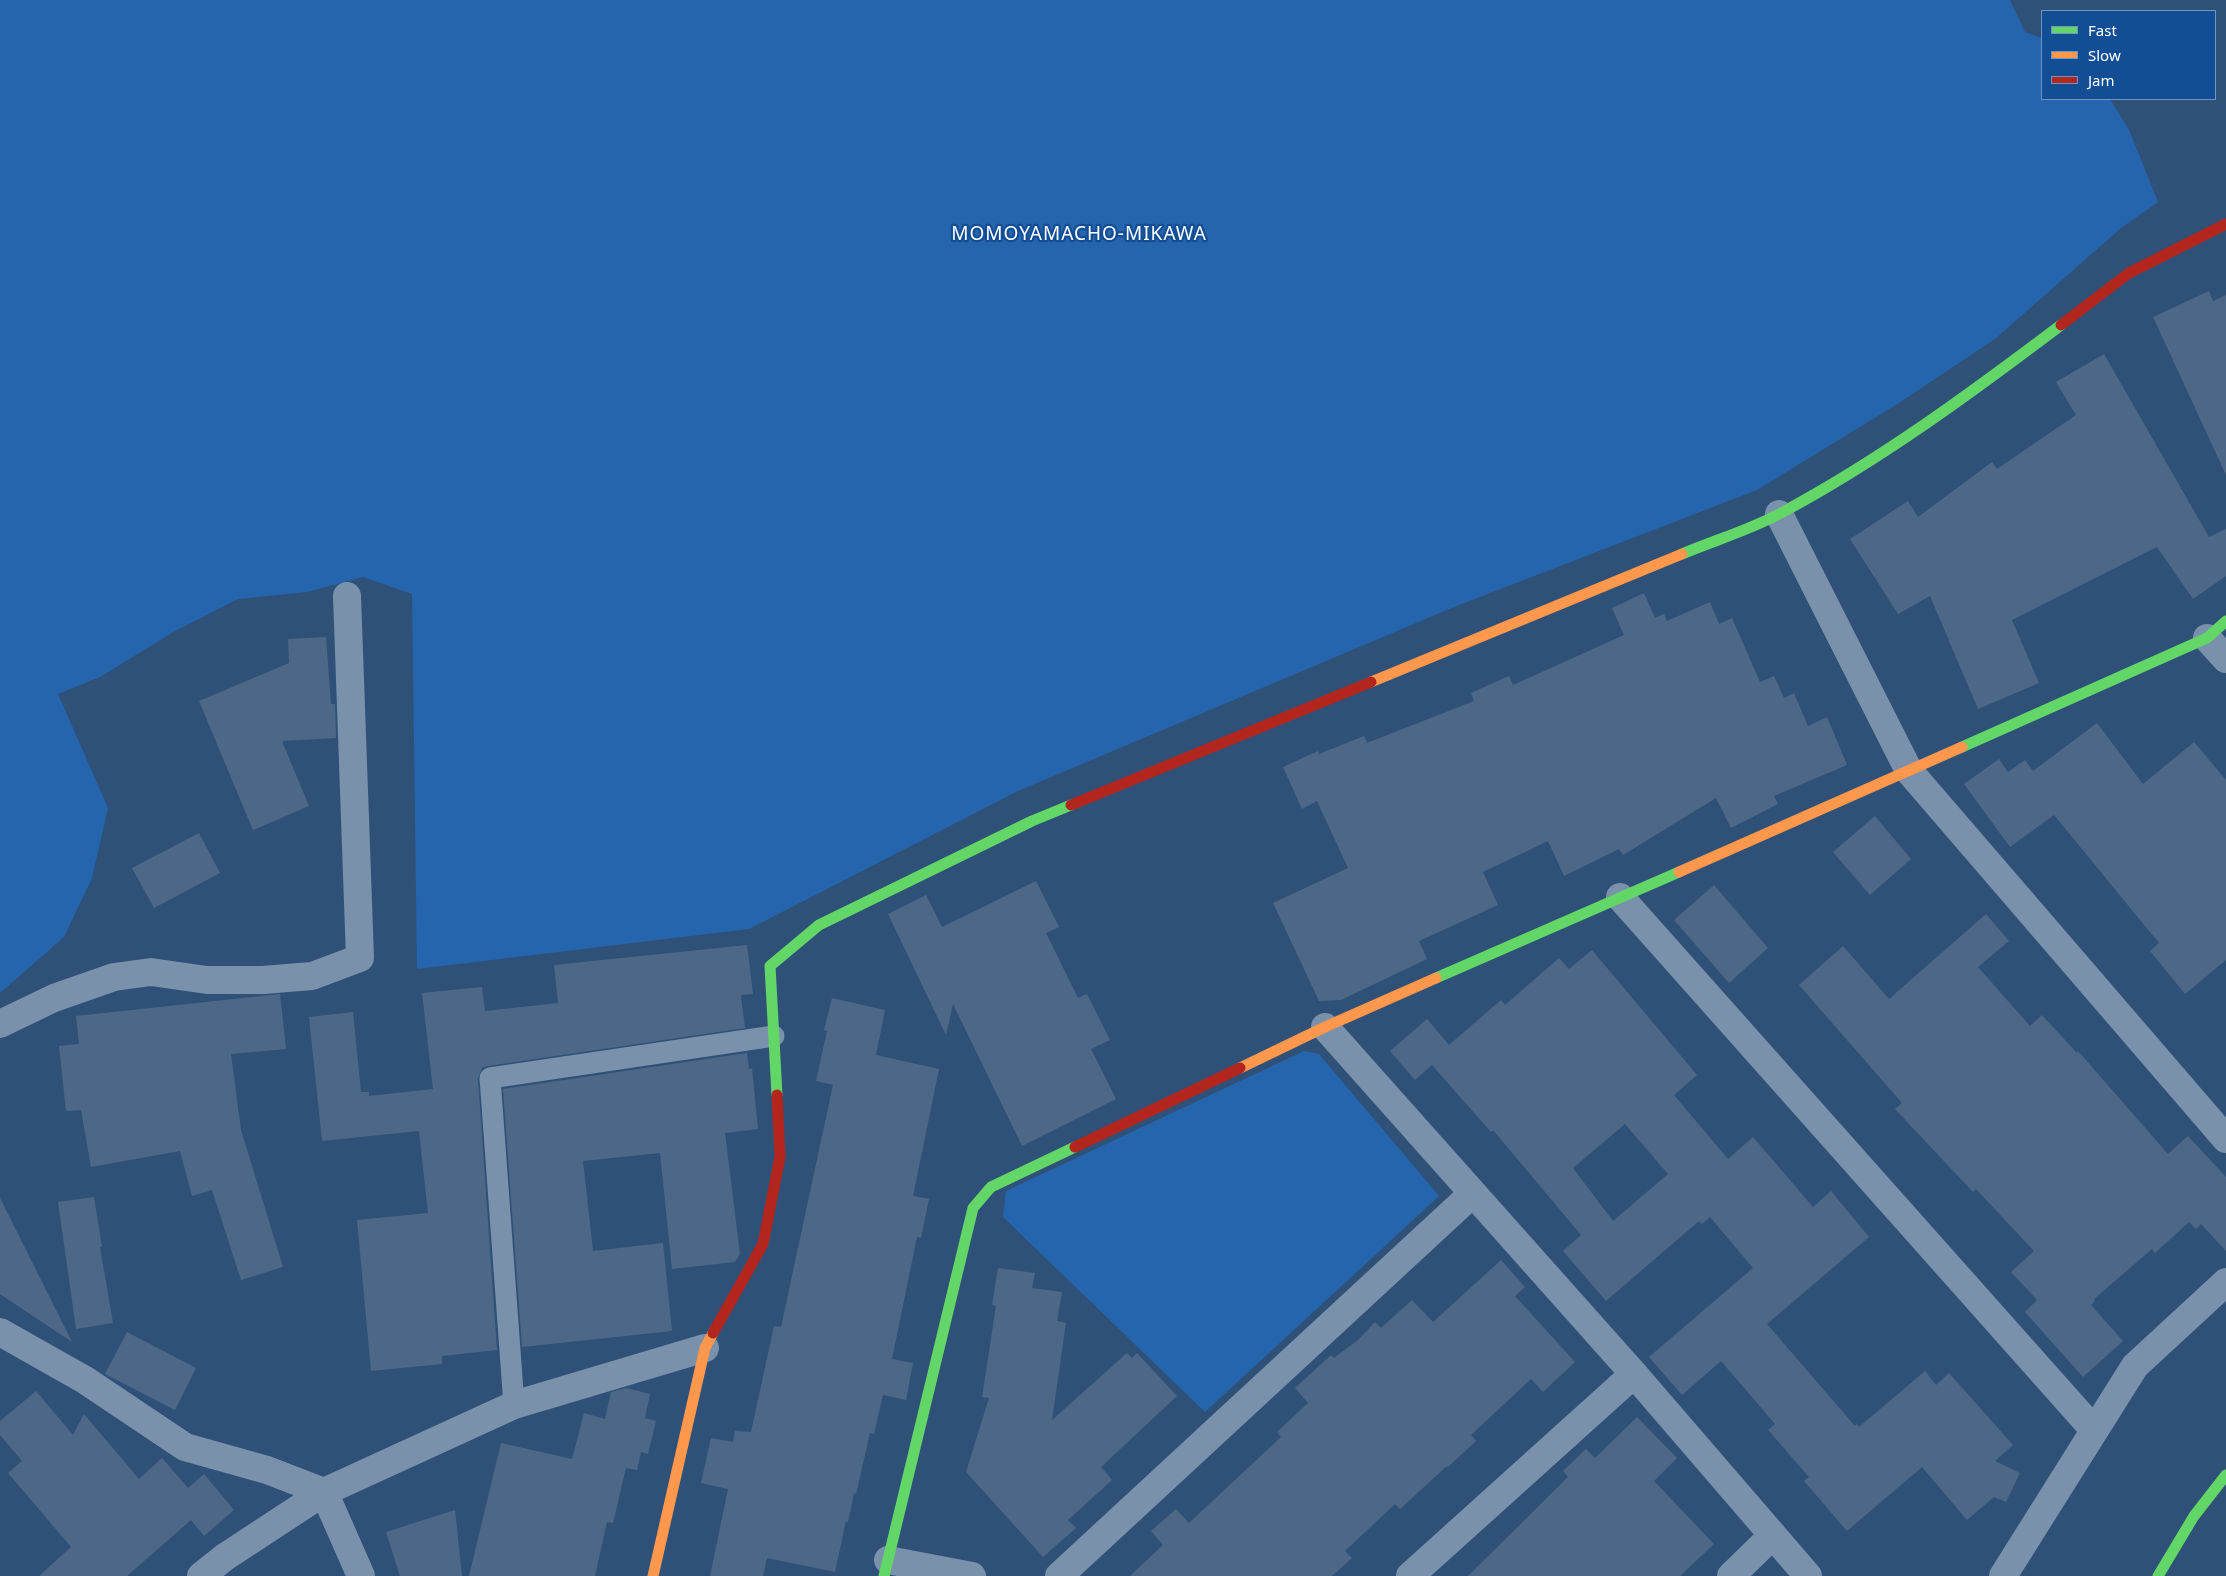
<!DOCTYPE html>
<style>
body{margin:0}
#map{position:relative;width:2226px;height:1576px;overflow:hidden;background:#2f5178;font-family:"Noto Sans",sans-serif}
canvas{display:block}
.legend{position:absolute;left:2041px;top:10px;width:175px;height:90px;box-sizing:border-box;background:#114e96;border:1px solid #7095c0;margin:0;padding:6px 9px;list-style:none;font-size:15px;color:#fff}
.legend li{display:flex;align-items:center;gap:10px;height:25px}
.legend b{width:25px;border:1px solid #7095c0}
</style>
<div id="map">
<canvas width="2226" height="1576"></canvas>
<ul class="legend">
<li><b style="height:6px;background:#63d668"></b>Fast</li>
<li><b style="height:6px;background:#ff974d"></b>Slow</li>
<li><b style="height:6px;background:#b3261e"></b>Jam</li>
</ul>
</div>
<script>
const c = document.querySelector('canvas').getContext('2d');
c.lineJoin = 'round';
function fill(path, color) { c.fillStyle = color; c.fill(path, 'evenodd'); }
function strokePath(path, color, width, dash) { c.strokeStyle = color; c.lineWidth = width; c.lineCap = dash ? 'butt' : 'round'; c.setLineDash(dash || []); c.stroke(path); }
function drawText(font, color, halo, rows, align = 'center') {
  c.font = font + ' "Noto Sans",sans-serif'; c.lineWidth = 4.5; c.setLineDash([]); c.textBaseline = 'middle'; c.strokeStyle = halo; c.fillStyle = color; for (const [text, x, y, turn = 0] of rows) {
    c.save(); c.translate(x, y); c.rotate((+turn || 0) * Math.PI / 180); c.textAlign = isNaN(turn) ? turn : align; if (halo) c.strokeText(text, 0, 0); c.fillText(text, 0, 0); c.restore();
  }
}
fill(new Path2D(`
 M 0,0 L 2010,0 L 2025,32 L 2042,38 L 2042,99 L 2110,99 L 2129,130 L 2158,202 L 2121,228 L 1995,339 L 1899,403 L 1757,490 L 1454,607 L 1018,791 L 749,929 L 417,969 L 412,594 L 363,577 L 307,592 L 238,599 L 175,631 L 100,677 L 58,694 L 108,808 L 92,878 L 64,937 L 0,993 Z
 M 1304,1051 L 1319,1054 L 1439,1196 L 1205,1412 L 1003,1217 L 1006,1191 Z`), '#2565ae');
fill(new Path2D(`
 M 2209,291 L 2213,301 L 2226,295 L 2226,475 L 2153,317 Z
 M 2104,354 L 2209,537 L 2226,529 L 2226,576 L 2193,599 L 2157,547 L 2012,620 L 2039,683 L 1978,709 L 1930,596 L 1898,614 L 1850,539 L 1908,501 L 1918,517 L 1992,462 L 1997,469 L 2076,415 L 2056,382 Z
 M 1644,593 L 1655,618 L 1664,614 L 1667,621 L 1710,602 L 1719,624 L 1732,618 L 1760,682 L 1774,676 L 1784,698 L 1794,693 L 1808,726 L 1827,717 L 1847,765 L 1774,796 L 1778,804 L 1731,828 L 1716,798 L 1623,855 L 1619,849 L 1564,876 L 1548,841 L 1483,872 L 1498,905 L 1419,941 L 1427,959 L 1341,1000 L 1319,1001 L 1273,903 L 1348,868 L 1317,801 L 1302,809 L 1283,767 L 1318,751 L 1319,754 L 1364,736 L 1367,743 L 1474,701 L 1471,693 L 1509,676 L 1513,685 L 1624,635 L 1612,608 Z
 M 326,637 L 331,704 L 335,704 L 336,738 L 282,741 L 309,806 L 253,830 L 199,701 L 289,663 L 288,639 Z
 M 2097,723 L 2143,784 L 2194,742 L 2226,780 L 2226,960 L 2185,994 L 2150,951 L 2159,943 L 2054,815 L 2010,847 L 1964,784 L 1999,759 L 2008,772 L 2025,760 L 2033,771 Z
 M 1875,816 L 1911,859 L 1870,895 L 1833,852 Z
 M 199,833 L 220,873 L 154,908 L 132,868 Z
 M 1036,881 L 1059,927 L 1046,933 L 1078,998 L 1087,994 L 1110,1040 L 1091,1049 L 1116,1099 L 1022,1146 L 953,1004 L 946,1035 L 888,914 L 926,895 L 942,927 Z
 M 1714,885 L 1768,948 L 1729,983 L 1674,920 Z
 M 1986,914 L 2009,941 L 1978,967 L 2030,1026 L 2042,1015 L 2077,1053 L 2078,1051 L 2168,1154 L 2188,1136 L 2226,1177 L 2226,1251 L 2201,1224 L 2196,1229 L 2189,1222 L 2155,1253 L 2152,1249 L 2094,1299 L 2095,1301 L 2091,1305 L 2123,1341 L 2083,1377 L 2025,1312 L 2037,1300 L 2011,1272 L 2034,1251 L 1976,1189 L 1973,1192 L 1895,1109 L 1902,1103 L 1799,985 L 1843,946 L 1889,999 Z
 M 747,945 L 753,994 L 741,995 L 745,1028 L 488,1066 L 482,1068 L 478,1079 L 497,1350 L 442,1356 L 442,1364 L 371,1371 L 357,1220 L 428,1213 L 419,1131 L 322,1141 L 309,1017 L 353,1012 L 361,1092 L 369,1092 L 369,1096 L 433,1089 L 422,993 L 482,987 L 485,1011 L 558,1003 L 554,965 Z
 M 1592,950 L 1697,1075 L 1674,1095 L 1728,1159 L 1753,1137 L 1813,1207 L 1831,1191 L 1869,1237 L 1767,1324 L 1855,1426 L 1857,1424 L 1859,1427 L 1925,1371 L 1936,1385 L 1949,1373 L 2013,1445 L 1995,1461 L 2020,1473 L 2006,1502 L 1994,1497 L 1967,1520 L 1922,1467 L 1847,1531 L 1804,1481 L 1809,1477 L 1768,1430 L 1775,1424 L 1721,1361 L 1682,1395 L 1649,1357 L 1753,1268 L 1710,1217 L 1702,1224 L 1699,1221 L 1606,1301 L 1563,1251 L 1581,1235 L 1493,1130 L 1491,1132 L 1432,1065 L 1415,1080 L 1390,1051 L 1427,1019 L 1449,1045 L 1501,1000 L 1505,1005 L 1559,958 L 1569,969 ZM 1625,1124 L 1668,1174 L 1613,1221 L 1573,1168 Z
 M 280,994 L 286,1049 L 231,1054 L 241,1130 L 283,1267 L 241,1280 L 212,1190 L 192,1196 L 180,1151 L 91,1167 L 81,1110 L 66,1111 L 59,1046 L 79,1044 L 76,1016 Z
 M 832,998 L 885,1010 L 876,1055 L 939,1069 L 913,1196 L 929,1199 L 921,1238 L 917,1237 L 892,1359 L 913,1363 L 906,1400 L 883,1395 L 874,1434 L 870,1433 L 856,1494 L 854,1493 L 848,1522 L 846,1521 L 835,1572 L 767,1558 L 763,1576 L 710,1576 L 728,1489 L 701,1483 L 711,1438 L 733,1442 L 735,1431 L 751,1432 L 774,1326 L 781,1327 L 833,1085 L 816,1081 L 827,1031 L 824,1030 Z
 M 747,1053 L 749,1069 L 752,1068 L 758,1129 L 725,1133 L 740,1254 L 735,1262 L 672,1269 L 660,1153 L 583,1161 L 593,1251 L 663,1243 L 672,1331 L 522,1347 L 503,1089 Z
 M 94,1197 L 102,1247 L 100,1247 L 113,1323 L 76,1329 L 58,1202 Z
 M 0,1198 L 72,1342 L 0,1294 Z
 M 1501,1260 L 1525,1287 L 1515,1296 L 1575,1362 L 1543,1392 L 1531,1379 L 1471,1435 L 1476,1441 L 1448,1467 L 1447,1466 L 1400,1509 L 1395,1504 L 1345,1551 L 1352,1558 L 1332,1576 L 1130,1576 L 1163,1545 L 1151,1531 L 1176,1509 L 1189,1523 L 1281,1437 L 1277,1432 L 1308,1403 L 1295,1388 L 1331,1355 L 1334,1358 L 1358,1340 L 1375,1322 L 1381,1328 L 1412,1300 L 1433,1322 Z
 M 998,1268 L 1035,1273 L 1032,1288 L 1062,1292 L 1057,1321 L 1066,1323 L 1052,1420 L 1127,1353 L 1132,1358 L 1137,1353 L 1177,1396 L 1101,1467 L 1112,1480 L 1068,1520 L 1076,1528 L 1043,1557 L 966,1472 L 989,1398 L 982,1397 L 996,1306 L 992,1305 Z
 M 127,1332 L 196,1368 L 175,1410 L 105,1374 Z
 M 626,1388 L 650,1394 L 645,1418 L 656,1421 L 648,1454 L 641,1452 L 637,1470 L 626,1468 L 613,1523 L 607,1522 L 595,1576 L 469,1576 L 501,1443 L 572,1459 L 584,1413 L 605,1419 L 611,1392 Z
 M 36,1391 L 73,1435 L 84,1414 L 139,1479 L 162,1458 L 188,1488 L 204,1474 L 234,1510 L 204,1536 L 191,1520 L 127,1576 L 39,1576 L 71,1547 L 8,1473 L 22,1461 L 0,1435 L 0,1421 Z
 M 1637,1417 L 1677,1458 L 1654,1481 L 1714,1544 L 1680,1576 L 1468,1576 L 1568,1477 L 1563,1471 L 1586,1449 L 1595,1458 Z
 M 455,1510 L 462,1576 L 400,1576 L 386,1532 Z`), '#4d6887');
strokePath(new Path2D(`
 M 514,1405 L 490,1078 L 774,1036`), '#7991ab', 21);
strokePath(new Path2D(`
 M 1779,514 L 1909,771 L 2226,1139
 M 2207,638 L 2226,659
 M 1620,897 L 2094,1430
 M 0,1024 L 54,998 L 114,977 L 151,972 L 207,980 L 263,980 L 312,976 L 360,958 L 347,596
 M 1325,1027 L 1634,1374 L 1808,1576
 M 0,1332 L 85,1380 L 185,1447 L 267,1470 L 324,1492 L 361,1576
 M 888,1560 L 972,1576
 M 201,1576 L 225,1557 L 324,1492 L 514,1405 L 705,1348
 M 1059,1576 L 1472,1194
 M 1410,1576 L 1634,1374
 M 1731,1576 L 1773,1535
 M 2003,1576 L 2135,1366 L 2226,1282`), '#7991ab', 28);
strokePath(new Path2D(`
 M 1682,554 C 1715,540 1750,530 1781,513 C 1880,460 1971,393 2061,325
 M 1962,747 L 2207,638 L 2226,621
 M 1436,978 L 1679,872
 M 777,1095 L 770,966 L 819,925 L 1032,821 L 1071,805
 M 884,1576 L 973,1208 L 991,1187 L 1075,1147
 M 2158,1576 L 2194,1516 L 2226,1475`), '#63d668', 11);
strokePath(new Path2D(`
 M 1371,682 L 1682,554
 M 1679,872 L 1962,747
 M 1240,1068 L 1325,1027 L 1436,978
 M 653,1576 L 705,1348 L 713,1333`), '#ff974d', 11);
strokePath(new Path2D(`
 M 2061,325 L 2129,273 L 2226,224
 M 1071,805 L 1371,682
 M 1075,1147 L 1240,1068
 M 713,1333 L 763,1244 L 780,1157 L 777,1095`), '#b3261e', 11);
c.letterSpacing = '1px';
drawText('19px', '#fff', '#114e96', [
 ["MOMOYAMACHO-MIKAWA",1079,235]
]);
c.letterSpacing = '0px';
</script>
